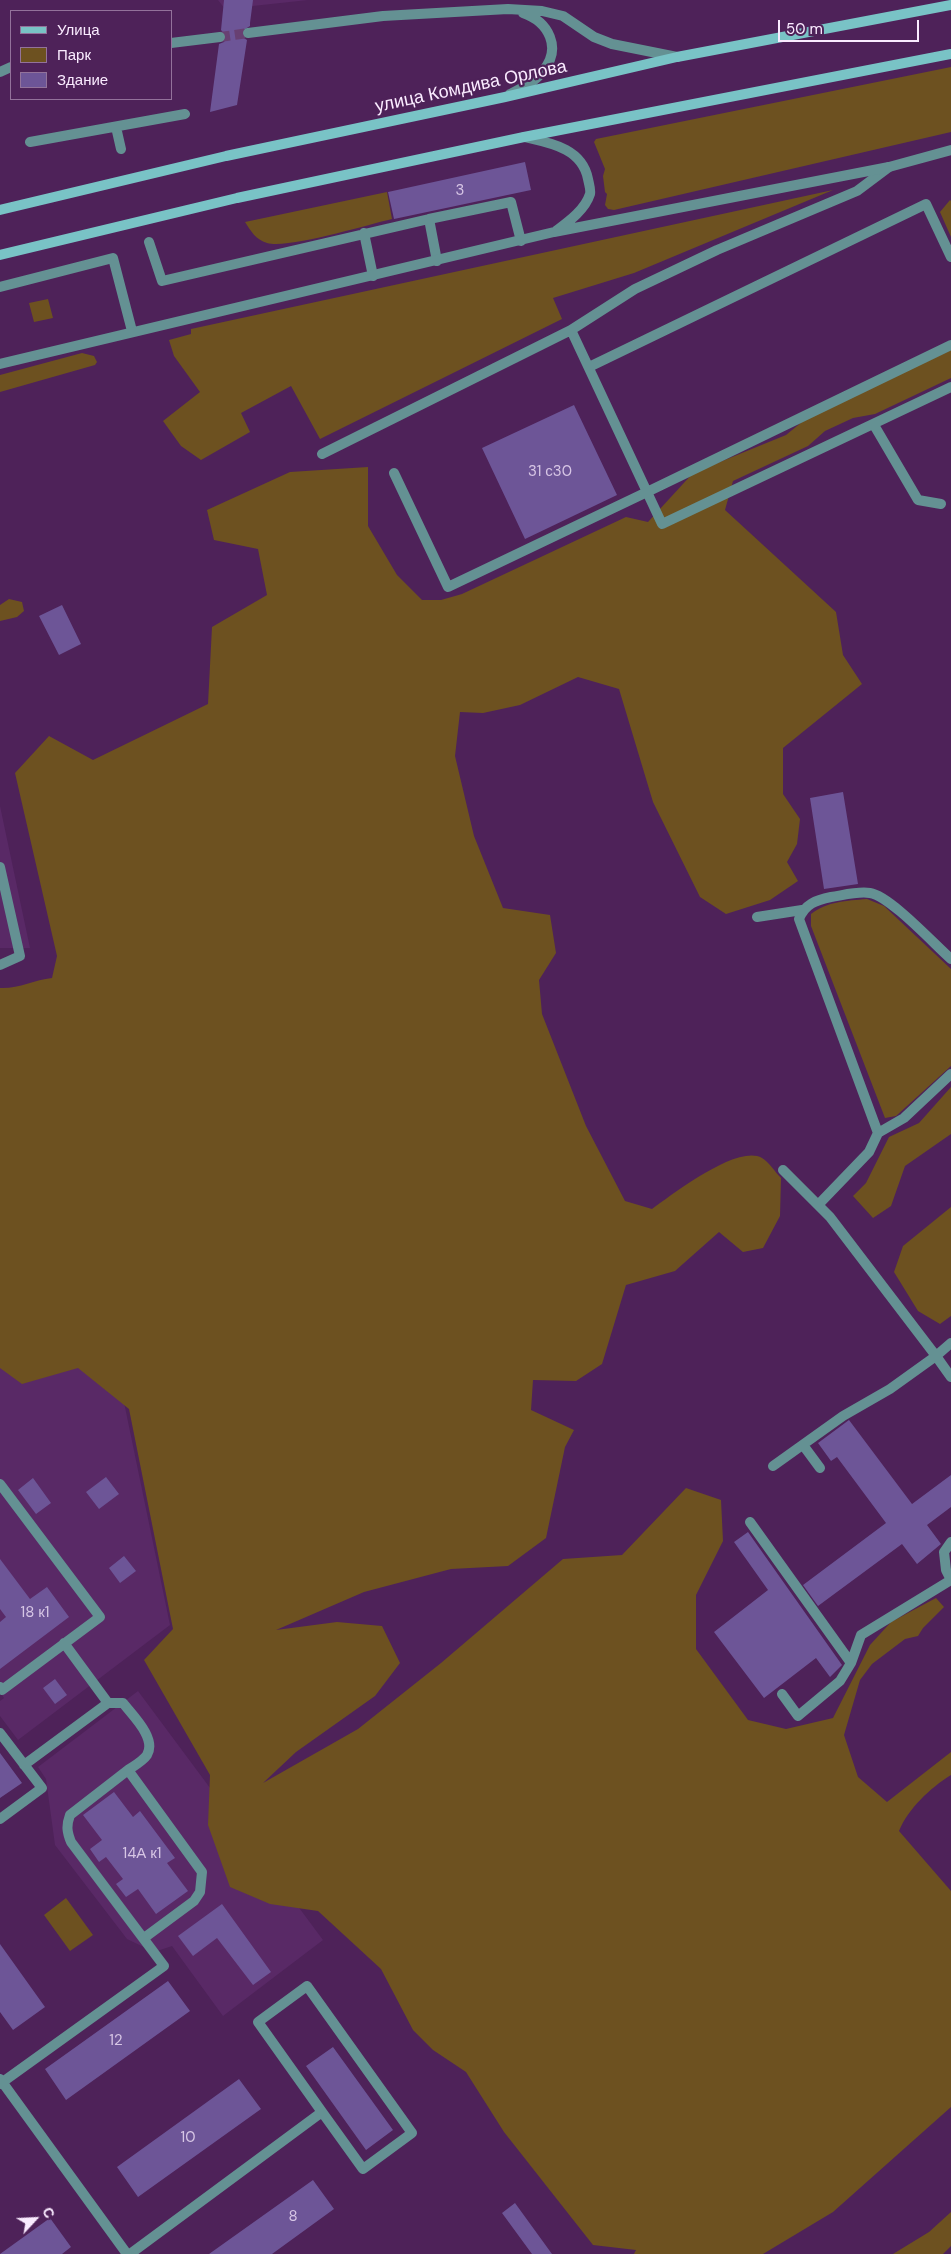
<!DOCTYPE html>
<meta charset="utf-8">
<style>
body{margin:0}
#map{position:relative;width:951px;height:2254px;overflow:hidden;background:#4e2259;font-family:"DM Sans",sans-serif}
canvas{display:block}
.legend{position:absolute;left:10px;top:10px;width:162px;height:90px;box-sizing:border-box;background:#4e2259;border:1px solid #93729b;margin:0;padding:6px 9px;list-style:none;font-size:15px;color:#faebff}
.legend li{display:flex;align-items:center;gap:10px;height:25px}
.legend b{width:25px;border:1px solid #93729b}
.north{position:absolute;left:10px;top:2194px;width:50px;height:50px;-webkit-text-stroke:4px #4e2259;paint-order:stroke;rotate:65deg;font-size:14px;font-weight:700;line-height:20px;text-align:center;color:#faebff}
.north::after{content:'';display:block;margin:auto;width:18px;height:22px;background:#faebff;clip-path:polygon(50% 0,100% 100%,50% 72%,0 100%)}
.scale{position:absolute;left:778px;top:20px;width:141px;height:22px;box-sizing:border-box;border:2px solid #faebff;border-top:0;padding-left:6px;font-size:15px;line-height:18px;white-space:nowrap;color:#faebff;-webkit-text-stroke:4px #4e2259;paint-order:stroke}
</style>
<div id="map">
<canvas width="951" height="2254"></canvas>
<ul class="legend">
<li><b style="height:6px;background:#79c3c6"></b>Улица</li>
<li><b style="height:14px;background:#6d5120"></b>Парк</li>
<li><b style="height:14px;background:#6d5597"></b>Здание</li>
</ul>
<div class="north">С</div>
<div class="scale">50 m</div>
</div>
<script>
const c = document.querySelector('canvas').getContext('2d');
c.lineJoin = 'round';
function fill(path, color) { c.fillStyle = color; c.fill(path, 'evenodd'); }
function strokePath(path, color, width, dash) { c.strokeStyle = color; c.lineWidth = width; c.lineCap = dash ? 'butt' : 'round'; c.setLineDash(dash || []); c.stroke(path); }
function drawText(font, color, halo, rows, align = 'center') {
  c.font = font + ' "DM Sans",sans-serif'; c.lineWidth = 4.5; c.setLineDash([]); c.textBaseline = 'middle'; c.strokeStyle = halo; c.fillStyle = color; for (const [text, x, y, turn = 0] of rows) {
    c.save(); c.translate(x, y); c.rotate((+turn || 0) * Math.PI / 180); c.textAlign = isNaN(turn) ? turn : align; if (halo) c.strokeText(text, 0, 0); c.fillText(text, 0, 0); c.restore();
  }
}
fill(new Path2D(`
 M 218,0 L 308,0 L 225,9 Z
 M 0,806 L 30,948 L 0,948 Z
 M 39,991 L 170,1625 L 18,1740 L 0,1716 L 0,1701 L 4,1698 L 0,1692 L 0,997 Z
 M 138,1691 L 323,1940 L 223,2016 L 172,1946 L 154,1952 L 127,1939 L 55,1845 L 46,1779 L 38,1767 Z`), '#592966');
fill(new Path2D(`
 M 951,67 L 951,132 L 614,210 L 608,209 L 605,205 L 607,194 L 605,192 L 603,176 L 605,169 L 594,142 L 596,139 Z
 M 833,190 L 634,273 L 553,298 L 562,319 L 320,439 L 291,386 L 241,413 L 250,432 L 201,460 L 181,446 L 163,421 L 200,392 L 174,356 L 169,340 L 191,334 L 191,329 Z
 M 387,192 L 392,219 C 366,225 289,249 267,243 C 256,240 250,230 245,222 Z
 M 950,200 L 951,201 L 951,237 L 940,212 Z
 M 48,299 L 53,318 L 34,322 L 29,303 Z
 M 951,350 L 951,378 L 875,414 L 853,418 L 825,431 L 808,446 L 733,481 L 725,510 L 836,612 L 843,655 L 862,684 L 783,748 L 783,794 L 800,819 L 797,844 L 787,862 L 798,881 L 770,900 L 726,914 L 700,897 L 653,802 L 619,689 L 578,677 L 520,705 L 483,713 L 460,712 L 455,756 L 474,836 L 503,908 L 550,915 L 556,953 L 539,980 L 542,1014 L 586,1126 L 625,1201 L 652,1209 C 672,1195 737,1144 762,1158 C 769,1162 775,1172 781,1178 L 780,1216 L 763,1248 L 743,1252 L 719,1232 L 675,1271 L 626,1285 L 602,1364 L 576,1381 L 533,1380 L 531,1410 L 574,1430 L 565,1447 L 546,1538 L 508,1566 L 451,1569 L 364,1592 L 276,1630 L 337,1622 L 382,1626 L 400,1663 L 375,1696 L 296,1752 L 263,1783 L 358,1729 L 441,1663 L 563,1559 L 622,1555 L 686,1488 L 721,1500 L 723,1541 L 696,1595 L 696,1649 L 748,1720 L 786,1729 L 833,1718 L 870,1645 L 891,1622 L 936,1598 L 944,1607 L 923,1628 L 918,1636 L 905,1639 L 872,1664 L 860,1680 L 844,1735 L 858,1777 L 887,1802 L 951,1752 L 951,1775 C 930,1788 908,1809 899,1831 L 951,1891 L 951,2107 L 833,2212 L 763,2254 L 634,2254 L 636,2250 L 593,2245 L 504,2132 L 466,2072 L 433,2050 L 413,2030 L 381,1969 L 318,1911 L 270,1904 L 230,1887 L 208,1825 L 210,1775 L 144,1660 L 173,1629 L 129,1409 L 78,1368 L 22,1384 L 0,1368 L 0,988 C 18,989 34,980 52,978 L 57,956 L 15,773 L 49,736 L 93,760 L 208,704 L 212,627 L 267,595 L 258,549 L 214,540 L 207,510 L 290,472 L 368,467 L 368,526 L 397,575 L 422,600 L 441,600 L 462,594 L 626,517 L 648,522 L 693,473 L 786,435 L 808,417 Z
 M 82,353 L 94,356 L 97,362 L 95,365 L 0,392 L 0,375 Z
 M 9,599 L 22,602 L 24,611 L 17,617 L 0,621 L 0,605 Z
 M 867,899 L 884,906 L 951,969 L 951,1066 L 896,1116 L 885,1118 L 811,926 L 811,914 C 828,901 846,901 867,899 Z
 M 951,1087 L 951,1134 L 905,1166 L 891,1206 L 873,1218 L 853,1196 L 866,1183 L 889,1137 L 919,1123 Z
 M 951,1207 L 951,1316 L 940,1324 L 918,1311 L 894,1272 L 903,1246 Z
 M 66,1898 L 93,1935 L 70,1951 L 44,1915 Z
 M 951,2212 L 951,2246 L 943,2254 L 893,2254 L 929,2232 Z`), '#6d5120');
fill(new Path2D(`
 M 224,0 L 253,0 L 250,23 L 250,26 L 242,31 L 242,37 L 247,40 L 237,105 L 210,112 L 219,44 L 224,42 L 227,37 L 221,30 Z
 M 525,162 L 531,190 L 394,219 L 388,192 Z
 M 574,405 L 617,495 L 525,539 L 482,448 Z
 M 62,605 L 81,644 L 59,655 L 39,616 Z
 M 843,792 L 858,884 L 824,889 L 810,798 Z
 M 849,1420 L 912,1504 L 951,1475 L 951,1507 L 927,1525 L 941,1544 L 917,1564 L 902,1544 L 818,1606 L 803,1585 L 886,1523 L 837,1457 L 831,1461 L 818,1443 Z
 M 106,1477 L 119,1494 L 99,1509 L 86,1492 Z
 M 33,1478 L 51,1503 L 36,1514 L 18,1490 Z
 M 748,1532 L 842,1665 L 830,1677 L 816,1658 L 764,1698 L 714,1632 L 768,1590 L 734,1542 Z
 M 124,1556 L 136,1571 L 120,1583 L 109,1568 Z
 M 0,1559 L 30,1599 L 47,1587 L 69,1617 L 0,1669 L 0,1622 L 6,1617 L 0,1609 Z
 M 55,1679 L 67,1695 L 55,1704 L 43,1688 Z
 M 0,1753 L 22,1783 L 0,1798 Z
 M 114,1792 L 133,1817 L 140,1811 L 175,1858 L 167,1863 L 188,1891 L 156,1914 L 138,1889 L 126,1897 L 116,1884 L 123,1879 L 106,1857 L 99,1862 L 90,1849 L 102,1840 L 83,1815 Z
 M 222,1904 L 271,1972 L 253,1985 L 217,1938 L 193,1956 L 178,1936 Z
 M 0,1944 L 45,2007 L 13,2030 L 0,2012 Z
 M 168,1981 L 190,2011 L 66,2100 L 45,2069 Z
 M 333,2047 L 393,2130 L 366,2150 L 306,2066 Z
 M 239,2079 L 261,2109 L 138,2197 L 117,2167 Z
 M 313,2180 L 334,2209 L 272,2254 L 209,2254 Z
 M 515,2203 L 552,2254 L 532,2254 L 502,2213 Z
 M 50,2218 L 71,2247 L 62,2254 L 0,2254 Z`), '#6d5597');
strokePath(new Path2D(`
 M 220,37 L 248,33`), '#684072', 10, [10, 5]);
strokePath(new Path2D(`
 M 116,127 L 121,149
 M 30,142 L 185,114
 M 364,233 L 373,276
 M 149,242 L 162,281 L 429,219
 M 437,261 L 429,219 L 511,202 L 521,241
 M 0,287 L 113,258 L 132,331
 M 571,330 L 647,492 L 951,345
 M 589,367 L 926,204 L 951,257
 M 874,425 L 918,500 L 941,504
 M 322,454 L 571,330 L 635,289 L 717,250 L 857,191 L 889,167
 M 394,473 L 448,587 L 647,492 L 662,524 L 951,387
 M 0,867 L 20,956 L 0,965
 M 757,917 L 802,910
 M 878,1133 L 904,1118 L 951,1074
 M 818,1205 L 869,1152 L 878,1133 L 799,919 C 805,904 816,900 831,897 C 844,895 858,891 870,893 C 890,896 934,944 951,959
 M 951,1343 L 936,1356 L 951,1377
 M 803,1445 L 820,1468
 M 773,1466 L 843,1416 L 890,1389 L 936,1356 L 830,1217 L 783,1170
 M 0,1484 L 100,1617 L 2,1690 L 0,1687
 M 750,1522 L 851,1663 L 861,1635 L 951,1580
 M 951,1542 L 944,1552 L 946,1570 L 951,1580
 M 64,1643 L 108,1703
 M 782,1694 L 798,1716 L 840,1681 L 851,1663
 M 0,1733 L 42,1788 L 0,1819
 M 24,1765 L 108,1703 L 123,1703 C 132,1715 157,1738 147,1755 C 143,1761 134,1766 128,1770
 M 0,2084 L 164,1966 L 71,1842 C 67,1832 66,1826 70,1815 L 128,1770 L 202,1872 L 200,1892 L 194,1901 L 144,1938
 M 130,2254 L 322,2112 L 258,2022 L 307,1986 L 412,2133 L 363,2169 L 322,2112`), '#649193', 10);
strokePath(new Path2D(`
 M 0,2079 L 127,2254`), '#649193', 10);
strokePath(new Path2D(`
 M 248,33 L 383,16 L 508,9 L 542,11 L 563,16 L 594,37 L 612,44 L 677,57
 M 171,43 L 220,37
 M 0,72 L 11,67
 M 510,94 C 522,88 535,82 543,71 C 562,48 549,22 523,13
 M 524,137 C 550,143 582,148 588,179 C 589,184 591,190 590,194 C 585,210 568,222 556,231
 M 0,364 L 554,232 L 889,167 L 951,150`), '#649193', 10);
strokePath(new Path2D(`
 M 0,210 L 226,156 L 505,97 L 677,57 L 951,5
 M 0,255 L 237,198 L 524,137 L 951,54`), '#79c3c6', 10);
drawText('15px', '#d7c6e5', null, [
 ["3",460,191],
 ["31 с30",550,472],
 ["18 к1",35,1613],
 ["14А к1",142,1854],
 ["12",116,2041],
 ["10",188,2138],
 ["8",293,2217]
]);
drawText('18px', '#faebff', '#4e2259', [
 ["улица Комдива Орлова",471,87,-12]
]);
</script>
